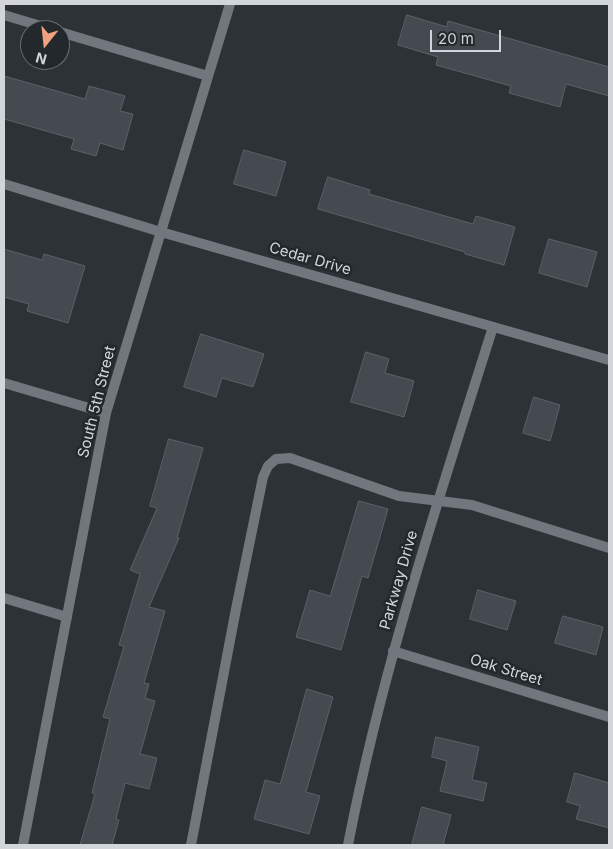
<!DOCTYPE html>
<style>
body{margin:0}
#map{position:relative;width:613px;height:849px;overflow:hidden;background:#2d3237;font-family:Inter,sans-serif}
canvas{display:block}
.frame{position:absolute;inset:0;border:5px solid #d2d5d9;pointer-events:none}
.north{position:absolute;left:20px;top:20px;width:50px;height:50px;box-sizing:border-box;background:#23282d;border:1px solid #696d72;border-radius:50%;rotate:196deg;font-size:14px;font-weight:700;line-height:20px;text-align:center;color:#d2d5d9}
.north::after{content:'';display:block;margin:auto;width:18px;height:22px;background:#f1a17d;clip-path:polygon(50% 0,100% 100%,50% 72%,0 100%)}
.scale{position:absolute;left:430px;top:30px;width:71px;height:22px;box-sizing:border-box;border:2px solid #d2d5d9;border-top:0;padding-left:6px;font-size:15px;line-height:18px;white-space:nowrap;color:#d2d5d9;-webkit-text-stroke:4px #23282d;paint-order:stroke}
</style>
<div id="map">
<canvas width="613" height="849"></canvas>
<div class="frame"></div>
<div class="north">N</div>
<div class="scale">20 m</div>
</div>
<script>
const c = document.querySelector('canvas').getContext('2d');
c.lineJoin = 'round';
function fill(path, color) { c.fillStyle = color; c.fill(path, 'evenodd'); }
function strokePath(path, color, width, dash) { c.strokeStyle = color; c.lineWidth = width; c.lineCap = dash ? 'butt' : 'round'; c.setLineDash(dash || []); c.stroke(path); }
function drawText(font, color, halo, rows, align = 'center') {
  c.font = font + ' Inter,sans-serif'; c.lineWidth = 5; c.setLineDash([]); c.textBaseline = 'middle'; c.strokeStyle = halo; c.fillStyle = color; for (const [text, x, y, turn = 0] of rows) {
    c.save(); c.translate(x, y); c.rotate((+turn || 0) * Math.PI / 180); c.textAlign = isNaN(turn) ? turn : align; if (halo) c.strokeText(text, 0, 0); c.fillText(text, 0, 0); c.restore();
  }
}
const building = new Path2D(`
 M 407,15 L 447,27 L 448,21 L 609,67 L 609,96 L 566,84 L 560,107 L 509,93 L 511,86 L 436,65 L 438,57 L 398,45 Z
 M 4,76 L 85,99 L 89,86 L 125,96 L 120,111 L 133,114 L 123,150 L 100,143 L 96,156 L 71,149 L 74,139 L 4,119 Z
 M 244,150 L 286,162 L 276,196 L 234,184 Z
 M 328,177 L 370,190 L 369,194 L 473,224 L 476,216 L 515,227 L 504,265 L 465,254 L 465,252 L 318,209 Z
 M 549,239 L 597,252 L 587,287 L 539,273 Z
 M 4,249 L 42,260 L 44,254 L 85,266 L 68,323 L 27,311 L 29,304 L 4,297 Z
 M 201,334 L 264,354 L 253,387 L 222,378 L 216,397 L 184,387 Z
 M 366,352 L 389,359 L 385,373 L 414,381 L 404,417 L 351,402 Z
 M 534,397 L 560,405 L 550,441 L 523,433 Z
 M 169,439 L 203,448 L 177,538 L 179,538 L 149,607 L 165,611 L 144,683 L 149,684 L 145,698 L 155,701 L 140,754 L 157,758 L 149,789 L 125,783 L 116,819 L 119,820 L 112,845 L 80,845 L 95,794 L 92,793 L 110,719 L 103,717 L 124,646 L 119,645 L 140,574 L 130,570 L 157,508 L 150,506 Z
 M 359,501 L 388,509 L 368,578 L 362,576 L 341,650 L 296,637 L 310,590 L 330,596 Z
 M 478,590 L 516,601 L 507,630 L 470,619 Z
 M 563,616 L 603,627 L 596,655 L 555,643 Z
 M 307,689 L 333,697 L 306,792 L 320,796 L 309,834 L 254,819 L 265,780 L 280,784 Z
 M 436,737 L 479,747 L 472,780 L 487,783 L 483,801 L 440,791 L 447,761 L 432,757 Z
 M 575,773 L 609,783 L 609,828 L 576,819 L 580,806 L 567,802 Z
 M 422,807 L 451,815 L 443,845 L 412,845 Z`);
fill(building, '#454950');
strokePath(building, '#5c6167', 1);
strokePath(new Path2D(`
 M 4,15 L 54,30
 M 60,32 L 208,76
 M 4,383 L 106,413
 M 191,845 L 236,609 L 263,477 L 268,466 L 276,459 L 290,458 L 399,496 L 472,505 L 609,548`), '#71777d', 10);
strokePath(new Path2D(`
 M 4,184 L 161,232 L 609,360
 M 4,598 L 67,617
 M 393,651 L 609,717
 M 348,845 C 382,669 439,498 493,327`), '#71777d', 10);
strokePath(new Path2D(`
 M 23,845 L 106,413 L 230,4`), '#71777d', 10);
drawText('15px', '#d2d5d9', '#23282d', [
 ["Cedar Drive",310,259,16],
 ["South 5th Street",97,402,-76],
 ["Parkway Drive",399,580,-74],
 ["Oak Street",506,670,17]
]);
</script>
